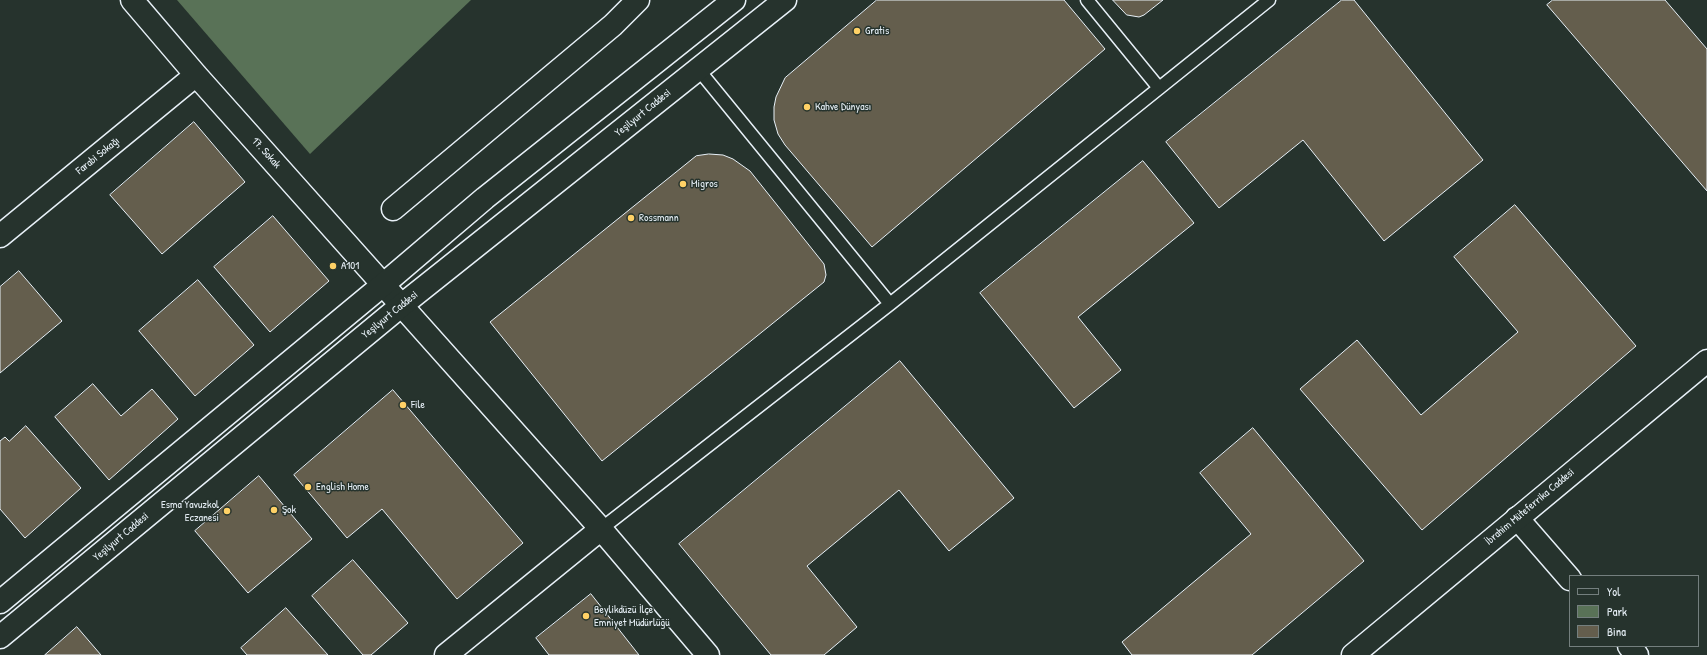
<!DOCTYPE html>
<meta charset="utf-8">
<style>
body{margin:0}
#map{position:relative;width:1707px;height:655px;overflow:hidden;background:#26332d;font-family:"Patrick Hand",sans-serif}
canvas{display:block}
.legend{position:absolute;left:1569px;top:575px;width:130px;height:72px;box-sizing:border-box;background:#26332d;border:1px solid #747f7e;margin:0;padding:5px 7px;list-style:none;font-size:12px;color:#e8f1f8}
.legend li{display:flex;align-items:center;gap:8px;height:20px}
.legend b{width:20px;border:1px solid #747f7e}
</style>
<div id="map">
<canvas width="1707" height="655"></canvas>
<ul class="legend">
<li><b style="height:5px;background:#26332d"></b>Yol</li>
<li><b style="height:11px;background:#597257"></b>Park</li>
<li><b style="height:11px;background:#645e4d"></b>Bina</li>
</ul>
</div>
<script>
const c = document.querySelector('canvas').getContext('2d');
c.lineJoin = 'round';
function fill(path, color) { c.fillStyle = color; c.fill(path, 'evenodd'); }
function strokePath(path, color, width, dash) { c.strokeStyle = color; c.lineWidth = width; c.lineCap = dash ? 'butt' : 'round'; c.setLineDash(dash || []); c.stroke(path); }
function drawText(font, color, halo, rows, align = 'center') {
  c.font = font + ' "Patrick Hand",sans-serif'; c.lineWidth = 3; c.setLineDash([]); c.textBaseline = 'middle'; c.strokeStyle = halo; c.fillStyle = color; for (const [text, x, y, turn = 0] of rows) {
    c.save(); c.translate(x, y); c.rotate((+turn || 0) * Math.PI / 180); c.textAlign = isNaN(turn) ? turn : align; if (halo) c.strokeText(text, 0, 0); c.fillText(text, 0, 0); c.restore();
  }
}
fill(new Path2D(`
 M 177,0 L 471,0 L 310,154 Z`), '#597257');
const building = new Path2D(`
 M 877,0 L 1064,0 L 1105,49 L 872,247 L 785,145 L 778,134 L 774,120 L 774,107 L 776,97 L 785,78 Z
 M 1113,0 L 1163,0 L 1144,15 L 1139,17 L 1127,15 Z
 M 1342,0 L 1354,0 L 1483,160 L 1384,241 L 1303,140 L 1219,208 L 1166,142 Z
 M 1553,0 L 1665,0 L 1707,49 L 1707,191 L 1547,5 Z
 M 194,122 L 245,182 L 162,254 L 110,195 Z
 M 709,154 L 723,155 L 733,159 L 750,171 L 824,264 L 826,275 L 824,282 L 602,461 L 490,322 L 696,156 Z
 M 1143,161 L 1194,223 L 1078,317 L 1121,370 L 1074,408 L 980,293 Z
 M 1515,205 L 1636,346 L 1422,530 L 1300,389 L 1357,340 L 1421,415 L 1518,332 L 1454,257 Z
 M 273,216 L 329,281 L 270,332 L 214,267 Z
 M 19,271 L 62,321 L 0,373 L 0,287 Z
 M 198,280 L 254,345 L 195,396 L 139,331 Z
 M 900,361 L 1014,498 L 949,551 L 899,490 L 807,566 L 857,627 L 824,655 L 771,655 L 679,544 Z
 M 93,384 L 121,416 L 152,389 L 178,419 L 109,480 L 55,417 Z
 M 393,390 L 523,543 L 457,599 L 382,509 L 347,538 L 294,475 Z
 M 26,426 L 81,488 L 25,538 L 0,509 L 0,441 L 5,437 L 9,441 Z
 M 1253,428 L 1364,561 L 1252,655 L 1132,655 L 1122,642 L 1251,534 L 1200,473 Z
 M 259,476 L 312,539 L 248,593 L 195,531 Z
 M 353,560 L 408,623 L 371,655 L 363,655 L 312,596 Z
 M 591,594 L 639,655 L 549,655 L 536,638 Z
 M 286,608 L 328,655 L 247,655 L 241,648 Z
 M 77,627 L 101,655 L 45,655 Z`);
fill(building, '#645e4d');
strokePath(building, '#e8f1f8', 1);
const service = new Path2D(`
 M 1087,0 L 1159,88
 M 698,69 L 890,304
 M 601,529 L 890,304 L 1269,0`);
const minor = new Path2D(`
 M 132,0 L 196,75 L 601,529 L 708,655
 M 393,209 L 613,25 L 638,0
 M 0,236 L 196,75
 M 1517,518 L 1570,579
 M 1629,646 L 1637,655
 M 446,655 L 601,529`);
const tertiary = new Path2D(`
 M 1353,655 L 1707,361`);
const secondary = new Path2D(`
 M 0,602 L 384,284 L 485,198 L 734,0
 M 0,637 L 402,305 L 785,0`);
strokePath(service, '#e8f1f8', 15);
strokePath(minor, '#e8f1f8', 25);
strokePath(tertiary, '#e8f1f8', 25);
strokePath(secondary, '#e8f1f8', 25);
strokePath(service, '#26332d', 12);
strokePath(minor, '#26332d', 22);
strokePath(tertiary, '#26332d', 22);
strokePath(secondary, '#26332d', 22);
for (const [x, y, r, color] of [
 [857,31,4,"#ffd166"],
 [807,107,4,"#ffd166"],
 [683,184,4,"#ffd166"],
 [631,218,4,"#ffd166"],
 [333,266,4,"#ffd166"],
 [403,405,4,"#ffd166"],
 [308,487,4,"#ffd166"],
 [274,510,4,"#ffd166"],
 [227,511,4,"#ffd166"],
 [586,616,4,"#ffd166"]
]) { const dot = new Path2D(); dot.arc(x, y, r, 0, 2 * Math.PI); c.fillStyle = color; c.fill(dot); strokePath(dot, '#26332d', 1.5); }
drawText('11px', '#e8f1f8', '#26332d', [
 ["Gratis",865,31],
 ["Kahve Dünyası",815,107],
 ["Migros",691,184],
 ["Rossmann",639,218],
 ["A101",341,266],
 ["File",411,405],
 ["English Home",316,487],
 ["Esma Yavuzkol",219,505,"right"],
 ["Eczanesi",219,518,"right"],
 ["Şok",282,510],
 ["Beylikdüzü İlçe",594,610],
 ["Emniyet Müdürlüğü",594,623]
], 'left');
drawText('11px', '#e8f1f8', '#26332d', [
 ["Yeşilyurt Caddesi",643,113,-39],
 ["17. Sokak",266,153,48],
 ["Farabi Sokağı",98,156,-39],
 ["Yeşilyurt Caddesi",390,315,-39],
 ["İbrahim Müteferrika Caddesi",1530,507,-40],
 ["Yeşilyurt Caddesi",121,537,-40]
]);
</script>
